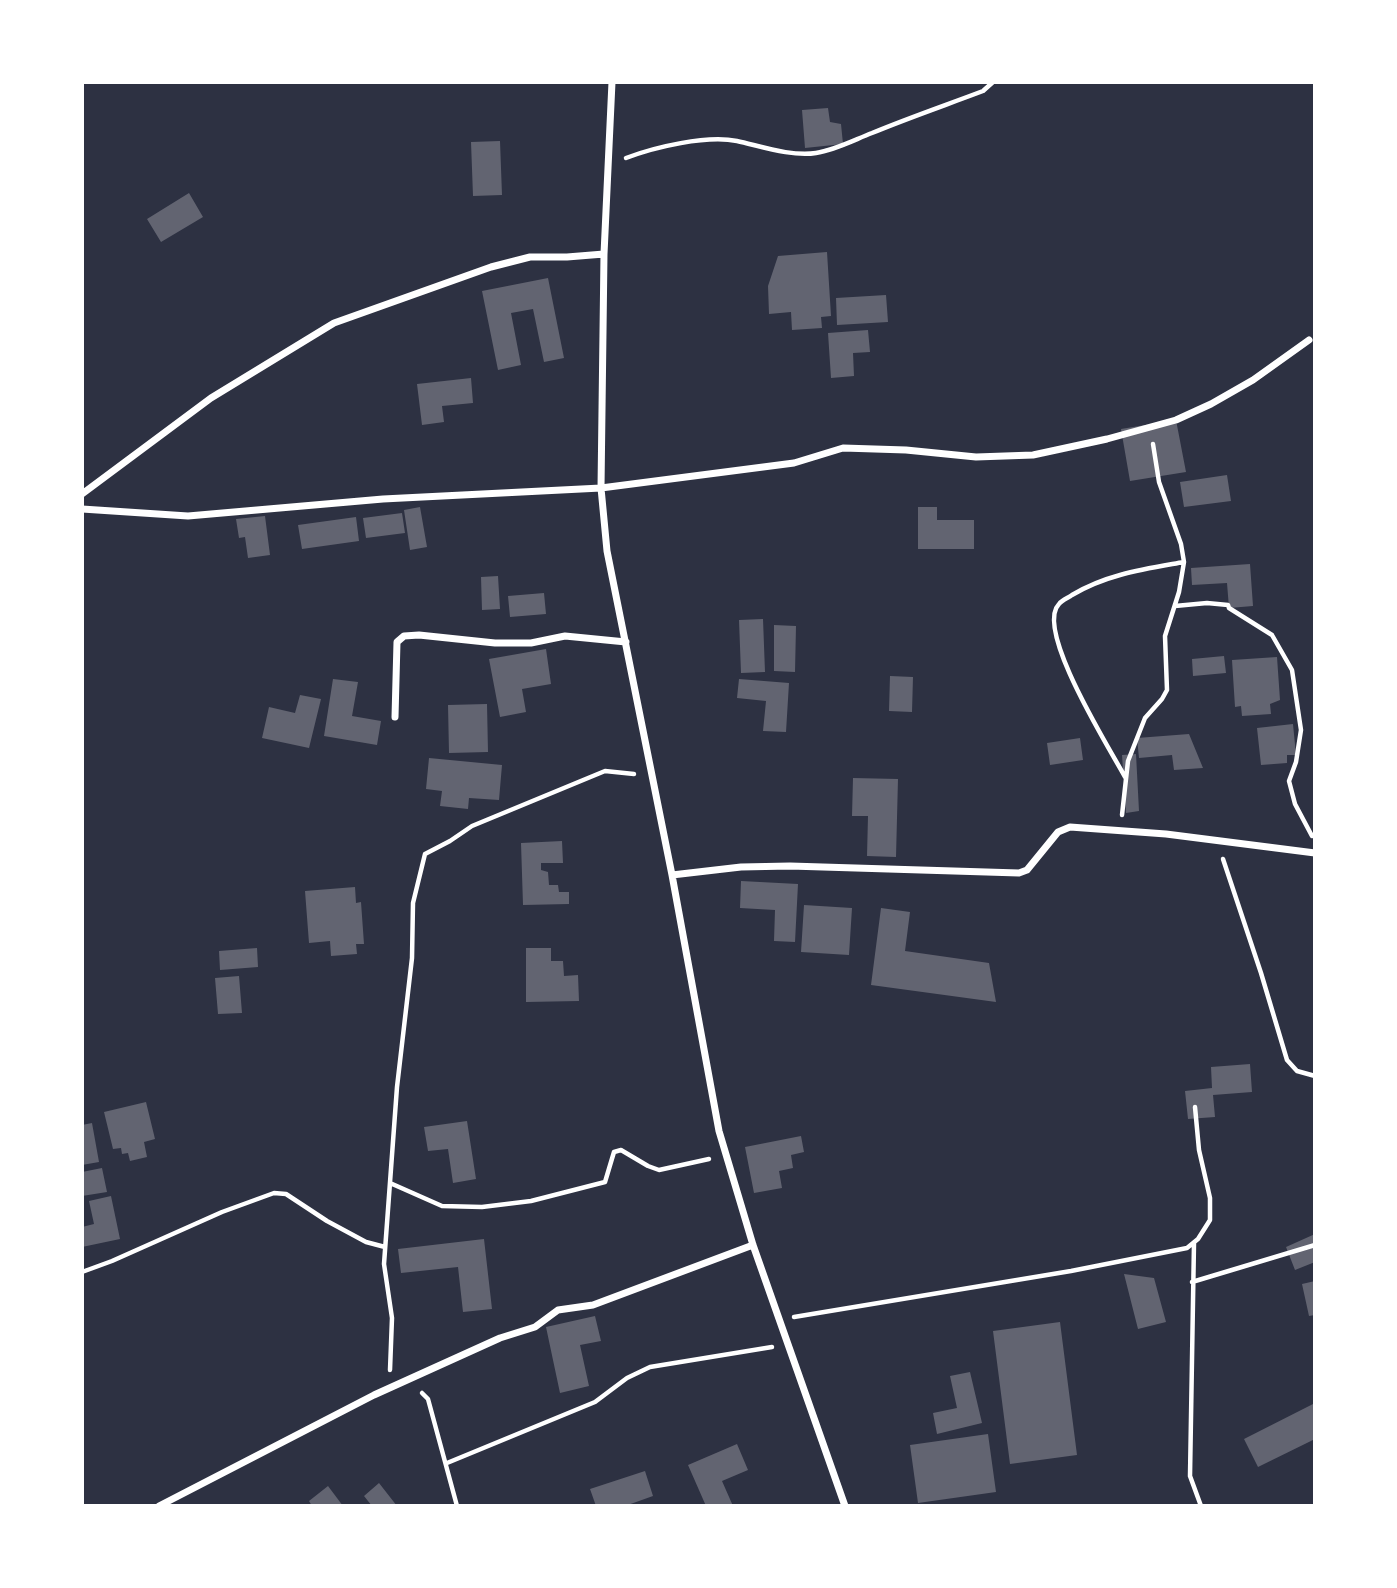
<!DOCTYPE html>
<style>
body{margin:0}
#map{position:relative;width:1397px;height:1588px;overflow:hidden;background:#2d3142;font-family:"Noto Sans",sans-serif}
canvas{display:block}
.frame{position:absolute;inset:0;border:84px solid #fff;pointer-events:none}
</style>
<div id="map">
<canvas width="1397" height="1588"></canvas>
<div class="frame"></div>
</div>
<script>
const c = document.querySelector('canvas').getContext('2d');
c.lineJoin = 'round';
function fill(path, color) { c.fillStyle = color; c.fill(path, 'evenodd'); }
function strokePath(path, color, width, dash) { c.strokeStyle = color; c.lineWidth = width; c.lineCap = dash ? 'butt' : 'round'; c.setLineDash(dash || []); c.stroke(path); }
fill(new Path2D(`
 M 828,108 L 830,122 L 841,124 L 843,144 L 805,148 L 802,110 Z
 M 500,141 L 502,195 L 473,196 L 471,142 Z
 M 189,193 L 203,217 L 161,242 L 147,219 Z
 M 827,252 L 831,316 L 821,317 L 822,328 L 792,330 L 791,312 L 769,314 L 768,286 L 778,256 Z
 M 548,278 L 564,358 L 544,362 L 533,309 L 511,313 L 521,365 L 498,370 L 482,291 Z
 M 886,295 L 888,322 L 837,325 L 836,298 Z
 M 868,330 L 870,352 L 853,353 L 854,376 L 831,378 L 828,333 Z
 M 471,378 L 473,403 L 442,406 L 444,422 L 422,425 L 417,384 Z
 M 1176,420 L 1186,472 L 1130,481 L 1121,429 Z
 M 1227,475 L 1231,501 L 1184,507 L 1180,482 Z
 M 420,507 L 427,547 L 410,550 L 404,510 Z
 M 918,507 L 937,507 L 937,520 L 974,520 L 974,549 L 918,549 Z
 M 402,513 L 405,533 L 366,538 L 363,518 Z
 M 265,516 L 270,555 L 248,558 L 245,537 L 239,538 L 236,519 Z
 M 356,517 L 359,541 L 302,549 L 298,525 Z
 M 1250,564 L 1253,606 L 1229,608 L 1227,583 L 1192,585 L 1191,568 Z
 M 498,576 L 500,609 L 482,610 L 481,577 Z
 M 544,593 L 546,614 L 510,617 L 508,596 Z
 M 763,619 L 765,672 L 741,673 L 739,620 Z
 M 774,625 L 796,626 L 795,672 L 774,671 Z
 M 546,649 L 551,684 L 522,689 L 526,712 L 500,717 L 489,659 Z
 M 1224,656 L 1226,673 L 1193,676 L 1192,659 Z
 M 1277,657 L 1280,700 L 1270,704 L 1271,714 L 1242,716 L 1241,706 L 1235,707 L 1232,660 Z
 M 890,676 L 913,677 L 912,712 L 889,711 Z
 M 333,679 L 358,682 L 352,716 L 381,721 L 377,745 L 324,736 Z
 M 739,679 L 789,683 L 786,732 L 763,731 L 766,701 L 737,698 Z
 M 300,695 L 321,699 L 309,748 L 262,738 L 269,707 L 295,713 Z
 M 487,704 L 488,752 L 449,753 L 448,705 Z
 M 1293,724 L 1296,755 L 1287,755 L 1287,763 L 1261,765 L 1257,728 Z
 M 1189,734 L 1203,768 L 1174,770 L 1172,755 L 1139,758 L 1137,738 Z
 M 1080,738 L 1083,760 L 1050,765 L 1047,743 Z
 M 1136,754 L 1139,811 L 1126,813 L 1122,755 Z
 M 429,758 L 502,765 L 499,800 L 469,798 L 468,809 L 440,806 L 442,791 L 426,789 Z
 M 853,778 L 898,779 L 896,857 L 867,856 L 868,816 L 852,816 Z
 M 562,841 L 563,863 L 541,863 L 541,870 L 548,872 L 549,885 L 558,885 L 559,892 L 569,892 L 569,904 L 523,905 L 521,843 Z
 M 741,881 L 798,884 L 795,942 L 774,941 L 775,910 L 740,908 Z
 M 355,887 L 356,903 L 361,902 L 364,944 L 356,944 L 357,954 L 331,956 L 330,941 L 309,943 L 305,891 Z
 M 804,905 L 852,908 L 849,955 L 801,952 Z
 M 881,908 L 910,912 L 905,951 L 989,963 L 996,1002 L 871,985 Z
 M 257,948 L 258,967 L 220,970 L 219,951 Z
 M 526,948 L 551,948 L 551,961 L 563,961 L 564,976 L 578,975 L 579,1001 L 526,1002 Z
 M 239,976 L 242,1013 L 218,1014 L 215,978 Z
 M 1250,1064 L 1252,1092 L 1213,1095 L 1215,1117 L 1188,1119 L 1185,1091 L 1212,1088 L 1211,1067 Z
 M 146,1102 L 155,1139 L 144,1142 L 147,1157 L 130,1161 L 128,1153 L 122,1154 L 121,1148 L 113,1149 L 104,1112 Z
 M 467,1121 L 476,1179 L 453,1183 L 448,1149 L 428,1151 L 424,1127 Z
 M 92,1123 L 99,1162 L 82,1165 L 82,1125 Z
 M 801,1136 L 804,1152 L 791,1155 L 793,1168 L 779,1171 L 782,1188 L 754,1193 L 745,1147 Z
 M 102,1168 L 107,1192 L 82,1196 L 82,1172 Z
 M 111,1196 L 120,1239 L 82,1247 L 82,1227 L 94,1224 L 89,1201 Z
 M 1315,1234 L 1315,1262 L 1295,1270 L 1286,1247 Z
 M 484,1239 L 492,1309 L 463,1312 L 458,1267 L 401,1273 L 398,1249 Z
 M 1124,1274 L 1154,1278 L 1166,1322 L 1138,1329 Z
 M 1315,1281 L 1315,1315 L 1309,1316 L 1302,1284 Z
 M 595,1316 L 601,1341 L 580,1345 L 589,1386 L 560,1393 L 546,1327 Z
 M 1060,1322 L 1077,1455 L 1010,1464 L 993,1331 Z
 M 970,1372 L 982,1423 L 937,1434 L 933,1413 L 957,1408 L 950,1376 Z
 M 1315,1403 L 1315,1439 L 1258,1467 L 1244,1439 Z
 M 988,1434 L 996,1492 L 918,1503 L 910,1445 Z
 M 737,1444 L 748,1470 L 722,1481 L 733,1506 L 706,1506 L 688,1465 Z
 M 645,1471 L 653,1496 L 625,1506 L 596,1506 L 590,1489 Z
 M 379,1483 L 397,1506 L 372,1506 L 364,1496 Z
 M 328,1486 L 343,1506 L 312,1506 L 309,1501 Z`), '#626471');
strokePath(new Path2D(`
 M 626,158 C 655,147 706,135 737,141 C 760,146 792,157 816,153 C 835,150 854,140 872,133 C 908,118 946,105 983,91 L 993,82
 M 1175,606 L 1207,603 L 1228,605 L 1229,608 L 1272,635 L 1292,670 L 1301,730 L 1296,762 L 1289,781 L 1295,804 L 1312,836
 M 1125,777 C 1110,749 1034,629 1059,604 C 1062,600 1068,598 1072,595 C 1107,574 1145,569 1184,562
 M 1122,815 L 1128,761 L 1145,718 L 1162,699 L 1167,690 L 1165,636 L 1179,592 L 1184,562 L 1181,544 L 1159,482 L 1153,444
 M 1223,859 L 1261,973 L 1287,1060 L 1297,1071 L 1315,1076
 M 390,1183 L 442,1206 L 482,1207 L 531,1201 L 605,1182 L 614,1152 L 621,1150 L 648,1166 L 659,1170 L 709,1159
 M 1194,1243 L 1190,1476 L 1201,1506
 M 82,1272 L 112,1261 L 222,1212 L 274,1193 L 286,1194 L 327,1221 L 366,1242 L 385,1247
 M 1192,1282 L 1315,1245
 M 794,1317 L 1071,1271 L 1187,1248 L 1198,1239 L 1210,1220 L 1210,1198 L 1199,1150 L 1195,1107
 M 390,1370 L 392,1318 L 384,1264 L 397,1087 L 412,958 L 413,903 L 425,854 L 450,841 L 472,826 L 605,771 L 634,774
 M 422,1393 L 428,1399 L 457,1506
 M 447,1463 L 595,1402 L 627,1378 L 650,1367 L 772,1347`), '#fff', 4.5);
strokePath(new Path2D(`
 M 612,82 L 604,254 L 601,488 L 607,551 L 672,875 L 719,1131 L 753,1245 L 845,1506
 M 82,494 L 211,398 L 334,323 L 491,267 L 530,257 L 567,257 L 604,254
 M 82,509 L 188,516 L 383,499 L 601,488 L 794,463 L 843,448 L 906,450 L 976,457 L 1033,455 L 1107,439 L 1176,420 L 1211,404 L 1253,380 L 1309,340
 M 395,717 L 397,642 L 404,636 L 419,635 L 495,643 L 531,643 L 565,636 L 626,642
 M 672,875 L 741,867 L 790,866 L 1019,873 L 1027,870 L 1058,832 L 1070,827 L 1166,834 L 1315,853
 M 159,1506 L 374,1395 L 500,1338 L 535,1327 L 558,1310 L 593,1305 L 753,1245`), '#fff', 7);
</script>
